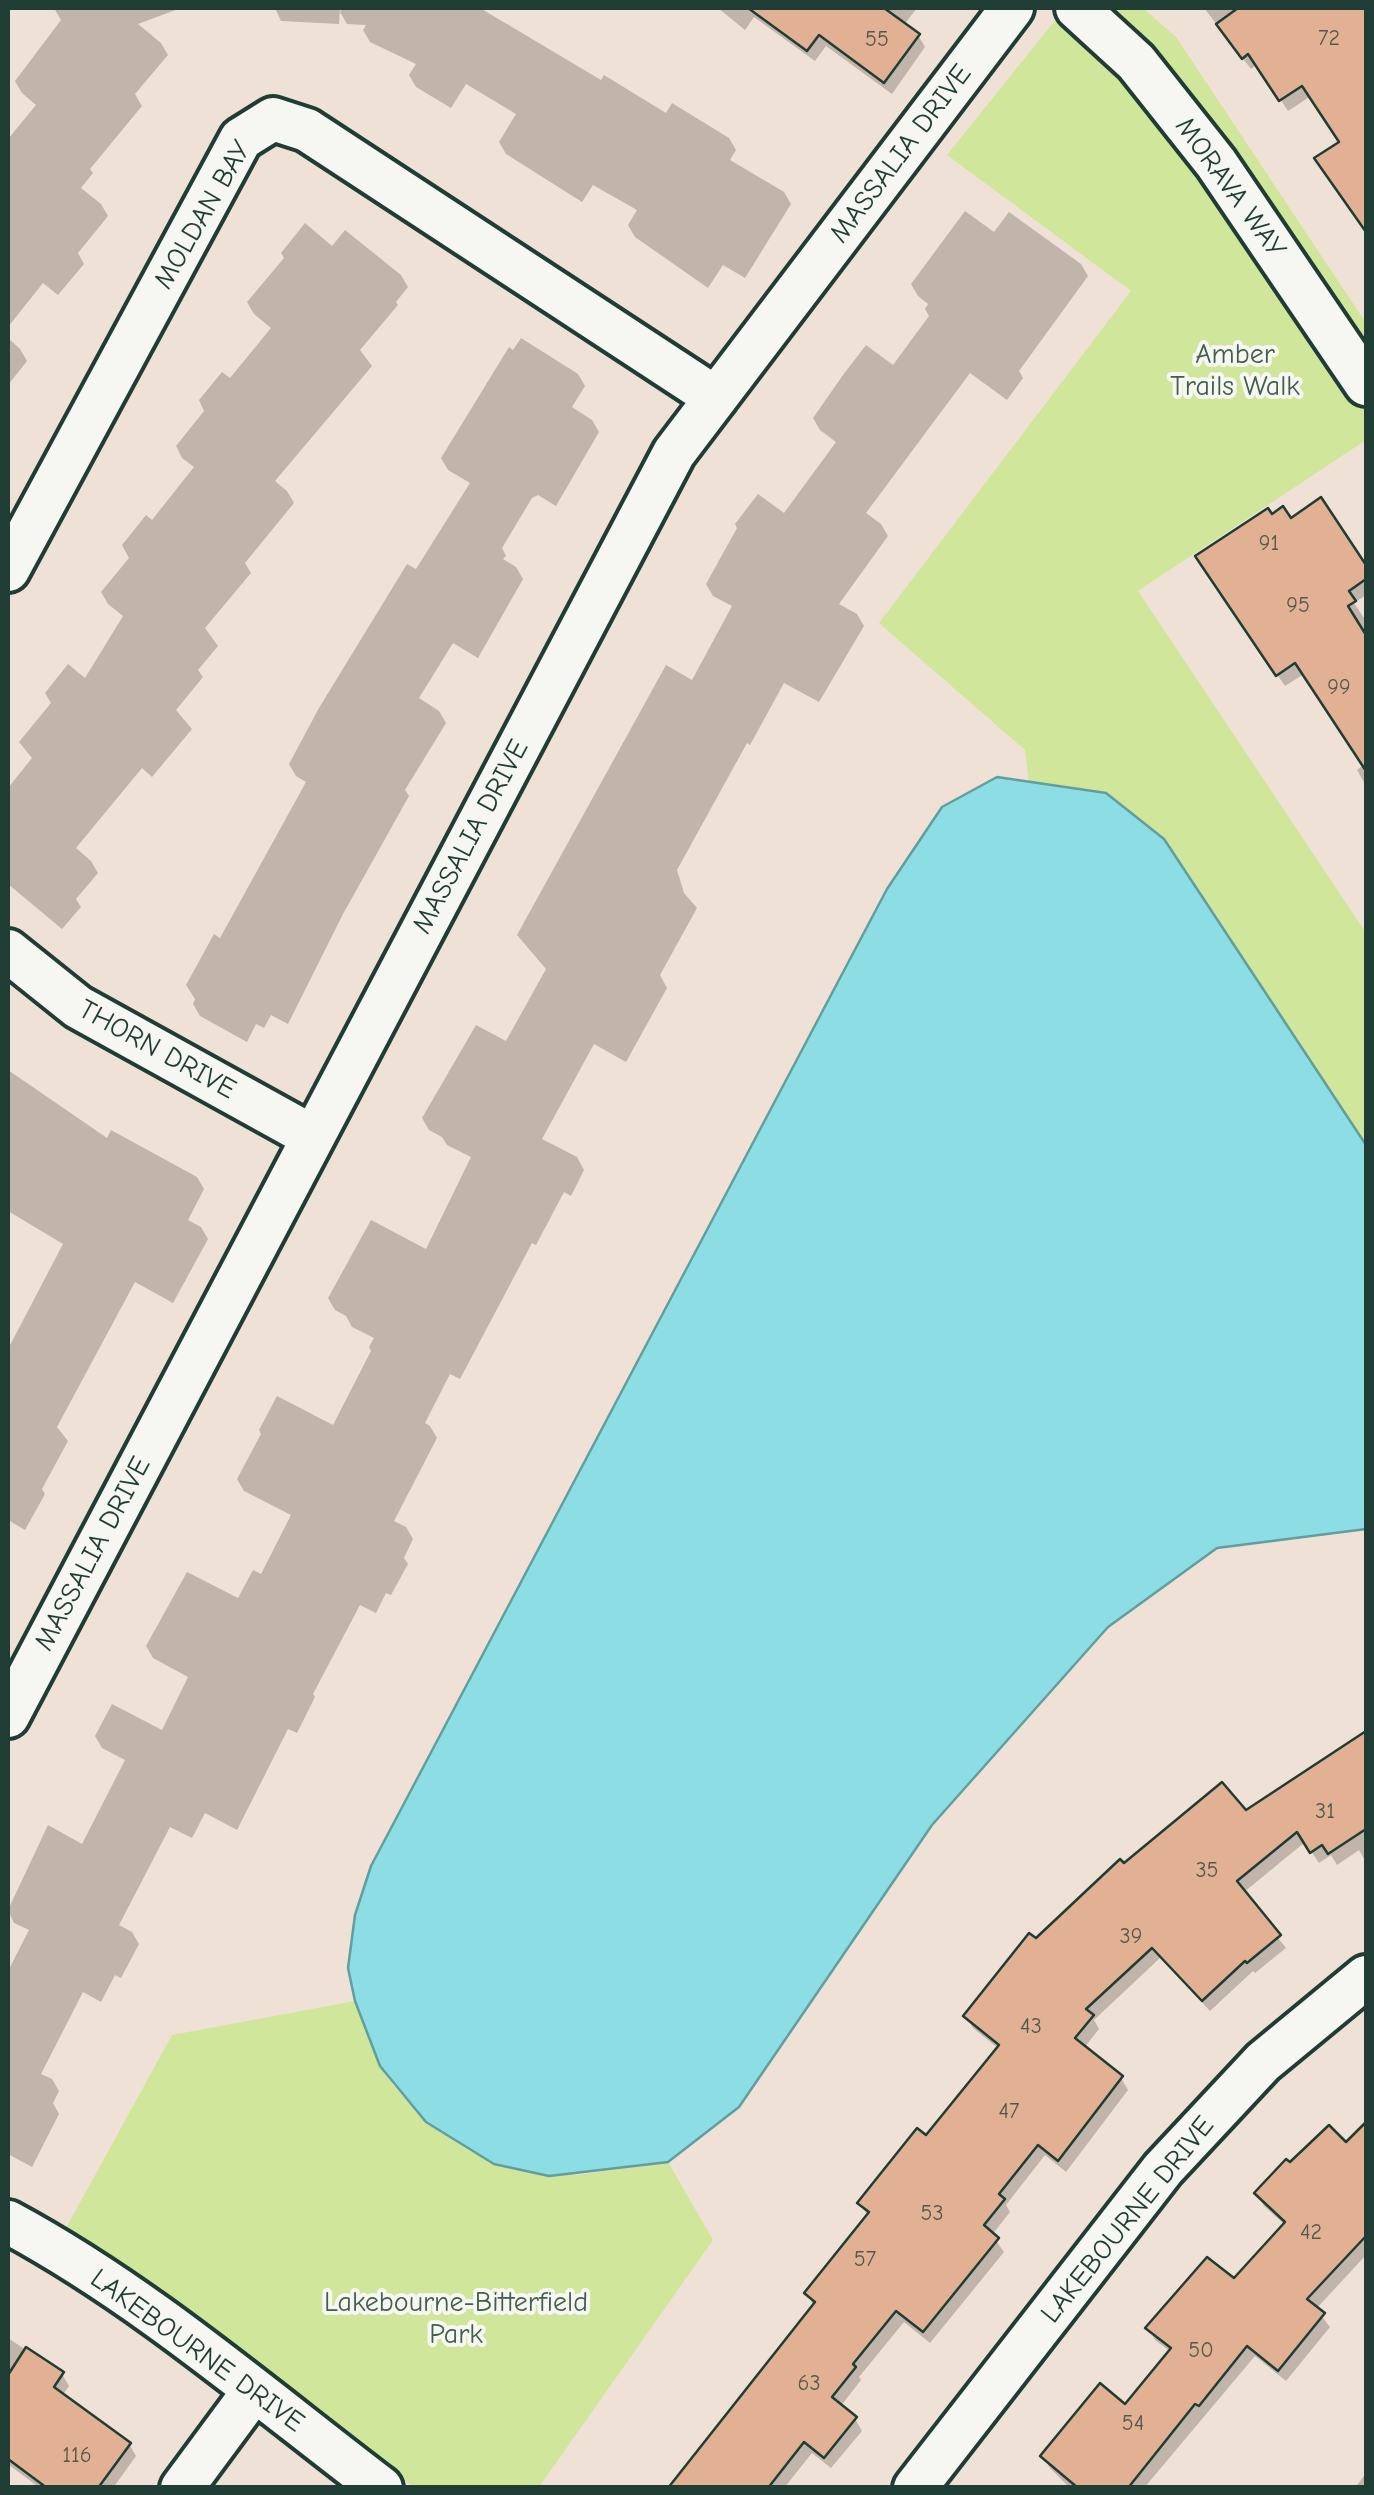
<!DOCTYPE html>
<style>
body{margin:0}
#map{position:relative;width:1374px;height:2495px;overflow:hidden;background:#f0e1d6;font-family:"Comic Neue",sans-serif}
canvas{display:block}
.frame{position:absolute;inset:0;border:10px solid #1f3d34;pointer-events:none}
</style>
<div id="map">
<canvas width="1374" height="2495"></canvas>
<div class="frame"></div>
</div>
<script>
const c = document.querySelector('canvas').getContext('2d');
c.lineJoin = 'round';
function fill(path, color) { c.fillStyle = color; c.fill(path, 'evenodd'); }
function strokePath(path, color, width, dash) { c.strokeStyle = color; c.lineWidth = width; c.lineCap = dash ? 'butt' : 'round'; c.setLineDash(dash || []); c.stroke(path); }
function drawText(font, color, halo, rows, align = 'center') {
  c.font = font + ' "Comic Neue",sans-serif'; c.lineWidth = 8; c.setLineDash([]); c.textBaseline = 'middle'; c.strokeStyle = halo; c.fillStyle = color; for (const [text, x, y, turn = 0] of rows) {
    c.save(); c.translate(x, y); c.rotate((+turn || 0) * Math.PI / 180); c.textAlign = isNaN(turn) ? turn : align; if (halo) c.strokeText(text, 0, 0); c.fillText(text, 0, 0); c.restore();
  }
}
fill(new Path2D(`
 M 1065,8 L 1143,8 L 1176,37 L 1366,323 L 1366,440 L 1138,591 L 1366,933 L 1366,1145 L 1164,839 L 1106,793 L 1029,784 L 1025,750 L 879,623 L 1131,291 L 947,155 Z
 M 355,2001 L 380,2066 L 393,2085 L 426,2122 L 470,2151 L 577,2175 L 668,2162 L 713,2240 L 539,2487 L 415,2488 L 66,2228 L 172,2035 Z`), '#cfe69b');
const water = new Path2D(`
 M 997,777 L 1106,793 L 1164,839 L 1366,1145 L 1366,1529 L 1217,1548 L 1108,1627 L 932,1825 L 739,2107 L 668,2162 L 549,2176 L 494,2164 L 426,2122 L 380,2066 L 355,2001 L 348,1968 L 355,1915 L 371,1866 L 887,889 L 942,807 Z`);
fill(water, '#8ddee4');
strokePath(water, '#619e9e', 2.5);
fill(new Path2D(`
 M 54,8 L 181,8 L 138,24 L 161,43 L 168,55 L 135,94 L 142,106 L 90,169 L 93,173 L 81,188 L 101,204 L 108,216 L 78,253 L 84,264 L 58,295 L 43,283 L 8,327 L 8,139 L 36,105 L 22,93 L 15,81 L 61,20 Z
 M 275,8 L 340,8 L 339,24 L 281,21 Z
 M 342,8 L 480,8 L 601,80 L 604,75 L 666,113 L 672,103 L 729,138 L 736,150 L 730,160 L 784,192 L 791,204 L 745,278 L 723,265 L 708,288 L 635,237 L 628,225 L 637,210 L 593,185 L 582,202 L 506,154 L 499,142 L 516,114 L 466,84 L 451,108 L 416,87 L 409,75 L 416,64 L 370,42 L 363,30 L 366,25 L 347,24 L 340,12 Z
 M 718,8 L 917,8 L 904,25 L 918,35 L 925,47 L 892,94 L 826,46 L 815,61 L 754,17 L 745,30 Z
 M 1204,8 L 1335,8 L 1337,11 L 1359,8 L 1366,20 L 1366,230 L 1324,170 L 1342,143 L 1311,96 L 1288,111 L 1257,64 L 1251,69 Z
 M 965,211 L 994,232 L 1009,212 L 1081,264 L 1088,276 L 1019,371 L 1023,378 L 1007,400 L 970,373 L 866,513 L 881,524 L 888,536 L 839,604 L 857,614 L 864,626 L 819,702 L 784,683 L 750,745 L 747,743 L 677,870 L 684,893 L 697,908 L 660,975 L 667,988 L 626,1062 L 594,1044 L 542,1139 L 577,1157 L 584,1170 L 571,1196 L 564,1192 L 536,1245 L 532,1243 L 460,1379 L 450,1374 L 425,1423 L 430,1426 L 437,1438 L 394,1521 L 406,1527 L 413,1539 L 404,1558 L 408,1564 L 391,1595 L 386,1593 L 376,1613 L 360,1605 L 313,1694 L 315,1697 L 297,1733 L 288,1729 L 237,1830 L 205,1813 L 192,1838 L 170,1827 L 119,1925 L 132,1932 L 139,1944 L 121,1978 L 115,1975 L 101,2002 L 83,1992 L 41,2074 L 52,2079 L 59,2091 L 53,2103 L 59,2114 L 32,2167 L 8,2154 L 8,1971 L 29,1930 L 14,1923 L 8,1910 L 48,1825 L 82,1844 L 125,1760 L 102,1748 L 95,1736 L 112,1704 L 162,1730 L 188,1677 L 153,1658 L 146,1646 L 187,1572 L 238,1598 L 253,1570 L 261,1574 L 291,1515 L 244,1491 L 237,1479 L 261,1434 L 259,1430 L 277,1396 L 333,1425 L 371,1351 L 369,1347 L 374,1338 L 352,1327 L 346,1316 L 335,1310 L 328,1298 L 371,1220 L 426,1249 L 471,1157 L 447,1145 L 442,1137 L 429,1130 L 422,1118 L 476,1025 L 506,1041 L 546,969 L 517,935 L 666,665 L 692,680 L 732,606 L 713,596 L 706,584 L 737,528 L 735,524 L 758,494 L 784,513 L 836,442 L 820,430 L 813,418 L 843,375 L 866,345 L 893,365 L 929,316 L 925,309 L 928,304 L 918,296 L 911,284 Z
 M 305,223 L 332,246 L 345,230 L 401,275 L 408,287 L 396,302 L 398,305 L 360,350 L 372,366 L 275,481 L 287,491 L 294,503 L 245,563 L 251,573 L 205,628 L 218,646 L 198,670 L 203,677 L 176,710 L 192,729 L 152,777 L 142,768 L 76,848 L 91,861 L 98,873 L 76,899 L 81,907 L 62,929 L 8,884 L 8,788 L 32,758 L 19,742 L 51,703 L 45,693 L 68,664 L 85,678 L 123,616 L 108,604 L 101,592 L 129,558 L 122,545 L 146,515 L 152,520 L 194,467 L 182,458 L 176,446 L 204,411 L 199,400 L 222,372 L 230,378 L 271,328 L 254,314 L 247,302 L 284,258 L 281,253 Z
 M 8,338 L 20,349 L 27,361 L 8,385 Z
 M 521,338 L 578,374 L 585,386 L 572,407 L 592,420 L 599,432 L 556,506 L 538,495 L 532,498 L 502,548 L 506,556 L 503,559 L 516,567 L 523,579 L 478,658 L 453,643 L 419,698 L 439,711 L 446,723 L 405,790 L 409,796 L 343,914 L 288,1024 L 271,1015 L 264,1028 L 256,1024 L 247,1042 L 200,1016 L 193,1004 L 195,999 L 186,985 L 214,934 L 220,938 L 306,782 L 296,776 L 289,764 L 319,708 L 407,564 L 416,569 L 470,483 L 448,470 L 441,458 L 509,347 L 513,350 Z
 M 1321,501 L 1366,570 L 1366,595 L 1354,603 L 1366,621 L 1366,786 L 1357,770 L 1362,766 L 1346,737 L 1304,674 L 1285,686 L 1205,569 L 1271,518 L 1290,521 Z
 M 8,1070 L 107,1138 L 111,1130 L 197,1177 L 204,1189 L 188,1220 L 201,1227 L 208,1239 L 173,1303 L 135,1282 L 57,1427 L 68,1441 L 42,1489 L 45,1494 L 25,1530 L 8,1520 L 8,1349 L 63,1244 L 8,1211 Z
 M 1366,1733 L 1366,1862 L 1359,1850 L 1337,1865 L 1331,1855 L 1319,1863 L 1305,1842 L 1243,1893 L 1286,1948 L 1255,1973 L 1253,1971 L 1210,2011 L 1160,1958 L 1094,2020 L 1099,2029 L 1084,2048 L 1121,2078 L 1128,2090 L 1066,2172 L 1045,2155 L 1006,2205 L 1010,2212 L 992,2235 L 1004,2252 L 930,2343 L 904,2322 L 859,2377 L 861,2380 L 840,2407 L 855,2419 L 862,2431 L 831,2468 L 812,2453 L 784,2488 L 671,2488 L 814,2307 L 807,2293 L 867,2215 L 860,2203 L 926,2139 L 999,2049 L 973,2028 L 966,2016 L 1036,1942 L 1124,1866 L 1245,1814 Z
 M 1366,2126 L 1366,2255 L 1316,2309 L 1330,2327 L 1286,2381 L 1255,2356 L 1144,2488 L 1070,2488 L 1050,2468 L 1043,2456 L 1126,2408 L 1171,2352 L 1155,2340 L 1149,2328 L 1234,2282 L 1285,2225 L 1264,2206 L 1257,2194 L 1290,2166 L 1346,2145 Z
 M 8,2338 L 62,2374 L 69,2386 L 62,2396 L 129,2444 L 136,2456 L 113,2488 L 40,2488 L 9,2465 L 8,2468 Z
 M 1366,2473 L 1366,2488 L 1355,2488 Z`), '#0003');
const building = new Path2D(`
 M 748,8 L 884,8 L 920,34 L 884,83 L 819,35 L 807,51 Z
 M 1238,8 L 1366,8 L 1366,232 L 1314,158 L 1339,142 L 1302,86 L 1279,101 L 1248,54 L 1242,59 L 1216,24 Z
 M 1321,497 L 1366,565 L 1366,579 L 1349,591 L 1356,601 L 1348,606 L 1366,635 L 1366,771 L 1295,663 L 1276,676 L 1195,556 L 1268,508 L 1272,514 L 1283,506 L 1291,518 Z
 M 1366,1731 L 1366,1829 L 1328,1854 L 1322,1845 L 1310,1853 L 1297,1832 L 1237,1881 L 1281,1935 L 1247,1963 L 1245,1961 L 1202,2001 L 1152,1948 L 1086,2009 L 1094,2015 L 1075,2038 L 1123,2076 L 1058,2161 L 1038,2145 L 999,2194 L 1005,2199 L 984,2225 L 999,2238 L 923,2332 L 896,2311 L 853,2364 L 856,2367 L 832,2397 L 857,2417 L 824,2458 L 804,2442 L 768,2488 L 668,2488 L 815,2302 L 804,2293 L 869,2212 L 857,2203 L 917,2128 L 926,2135 L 999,2045 L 963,2016 L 1029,1933 L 1036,1938 L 1120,1859 L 1124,1863 L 1222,1782 L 1246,1810 Z
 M 1366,2122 L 1366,2236 L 1307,2299 L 1325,2313 L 1278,2371 L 1247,2346 L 1199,2406 L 1195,2404 L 1128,2488 L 1078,2488 L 1040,2456 L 1100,2383 L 1125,2404 L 1171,2348 L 1145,2328 L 1207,2257 L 1234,2278 L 1285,2222 L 1254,2193 L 1286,2159 L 1290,2162 L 1329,2125 L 1346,2142 Z
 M 26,2347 L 64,2372 L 54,2387 L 131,2443 L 98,2488 L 47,2488 L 8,2459 L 8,2375 Z`);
fill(building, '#e2b193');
strokePath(building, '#1f3d34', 2.5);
const minor = new Path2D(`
 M 1077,8 L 1136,62 L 1216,163 L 1366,384
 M 8,570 L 241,139 L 273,119 L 307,130 L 716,398
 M 8,951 L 78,1007 L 313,1137
 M 8,1716 L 674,453 L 1012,8
 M 8,2222 C 142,2294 260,2396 381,2488
 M 182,2488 L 253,2392
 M 915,2488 L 1163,2169 L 1263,2062 L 1366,1977`);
strokePath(minor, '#1f3d34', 50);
strokePath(minor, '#f6f6f2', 42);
drawText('22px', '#505a4c', null, [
 ["72",1329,39],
 ["55",877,40],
 ["91",1269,544],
 ["95",1298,606],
 ["99",1339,688],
 ["31",1325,1812],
 ["35",1207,1871],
 ["39",1131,1937],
 ["43",1031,2027],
 ["47",1009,2112],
 ["53",932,2214],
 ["42",1311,2233],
 ["57",865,2260],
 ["50",1201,2351],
 ["63",809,2384],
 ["54",1133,2424],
 ["116",77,2456]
]);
drawText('28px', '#1f3d34', '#f6f6f2', [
 ["MASSALIA DRIVE",901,154,-53],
 ["MORAVA WAY",1230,188,54],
 ["MOLDAN BAY",203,215,-60],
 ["MASSALIA DRIVE",471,837,-62],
 ["THORN DRIVE",157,1050,29],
 ["MASSALIA DRIVE",93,1554,-62],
 ["LAKEBOURNE DRIVE",1128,2220,-51],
 ["LAKEBOURNE DRIVE",197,2351,36]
]);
drawText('28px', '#425f49', '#f6f6f2', [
 ["Amber",1235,355],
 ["Trails Walk",1235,387],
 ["Lakebourne-Bitterfield",456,2303],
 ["Park",456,2335]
]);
</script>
